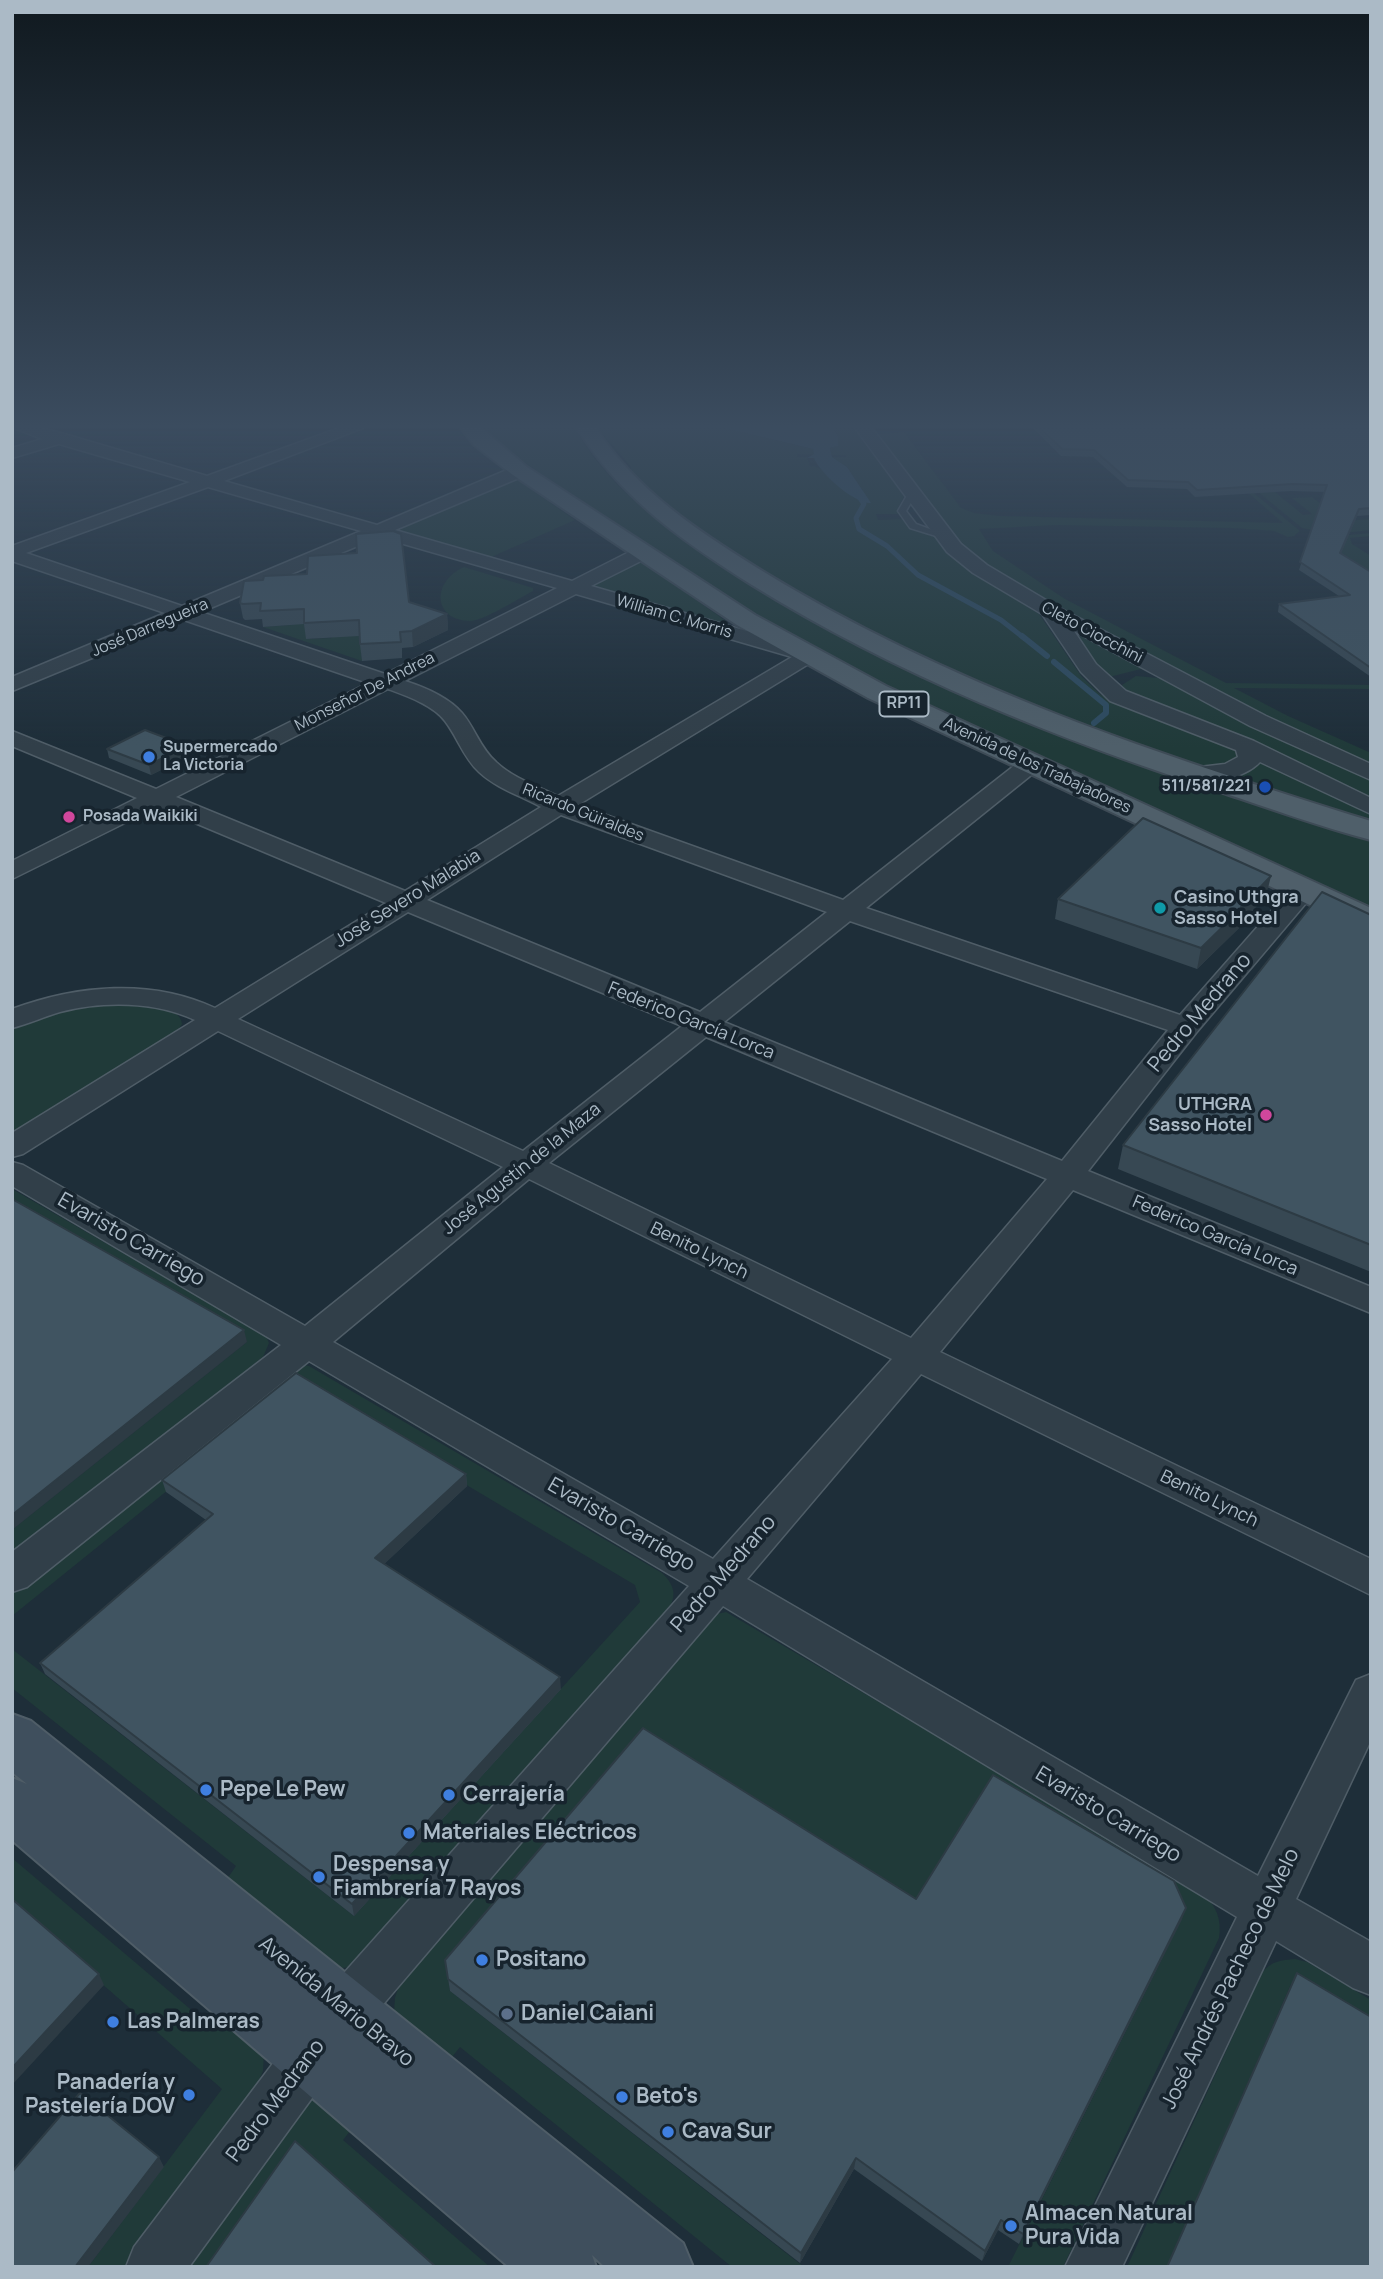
<!DOCTYPE html>
<meta charset="utf-8">
<style>
body{margin:0}
#map{position:relative;width:1383px;height:2279px;overflow:hidden;background:#1e2e39;font-family:Manrope,sans-serif}
canvas{display:block}
.frame{position:absolute;inset:0;border:14px solid #abbac6;pointer-events:none}
</style>
<div id="map">
<canvas width="1383" height="2279"></canvas>
<div class="frame"></div>
</div>
<script>
const c = document.querySelector('canvas').getContext('2d');
c.lineJoin = 'round';
function fill(path, color) { c.fillStyle = color; c.fill(path, 'evenodd'); }
function strokePath(path, color, width, dash) { c.strokeStyle = color; c.lineWidth = width; c.lineCap = dash ? 'butt' : 'round'; c.setLineDash(dash || []); c.stroke(path); }
function drawText(font, color, halo, rows, align = 'center') {
  c.font = font + ' Manrope,sans-serif'; c.lineWidth = 7; c.setLineDash([]); c.textBaseline = 'middle'; c.strokeStyle = halo; c.fillStyle = color; for (const [text, x, y, turn = 0] of rows) {
    c.save(); c.translate(x, y); c.rotate((+turn || 0) * Math.PI / 180); c.textAlign = isNaN(turn) ? turn : align; if (halo) c.strokeText(text, 0, 0); c.fillText(text, 0, 0); c.restore();
  }
}
fill(new Path2D(`
 M 485,428 L 575,428 C 607,486 658,522 711,558 C 910,694 1144,768 1371,842 L 1371,908 L 910,700 L 775,627 L 538,472 L 502,446 Z
 M 598,428 L 724,428 L 813,449 L 814,455 L 797,454 L 797,457 L 807,457 L 810,466 C 828,466 841,491 857,499 L 863,491 L 847,467 L 832,457 L 846,457 L 846,455 L 831,455 L 830,448 L 837,446 L 838,436 L 833,428 L 853,428 L 904,496 L 898,508 L 899,514 L 876,514 L 878,520 L 903,519 L 908,526 L 934,537 L 968,570 L 1039,614 L 1081,676 L 1101,695 L 1235,749 L 1238,759 C 1228,765 1214,769 1202,768 C 1184,766 1151,750 1132,744 C 1010,703 870,640 761,571 C 714,541 671,510 630,472 L 631,467 C 620,452 608,443 598,428 Z
 M 904,432 L 961,508 L 974,513 L 1000,516 L 1283,523 L 1225,473 L 1227,471 L 1300,531 L 1294,536 L 1288,537 L 1274,531 L 1232,528 L 1056,525 L 979,529 L 993,551 L 1065,599 L 1226,683 L 1371,685 L 1371,689 L 1234,688 L 1288,716 L 1371,753 L 1371,768 L 1278,727 L 1055,608 L 987,567 L 963,547 L 876,434 Z
 M 1245,467 L 1303,515 L 1312,514 L 1292,498 L 1312,497 L 1343,521 L 1371,519 L 1371,530 L 1334,534 L 1302,528 L 1230,469 Z
 M 511,480 L 518,480 L 575,520 L 489,558 L 397,530 Z
 M 1371,533 L 1371,536 L 1350,538 L 1352,544 L 1371,556 L 1371,572 L 1331,547 L 1338,536 Z
 M 638,562 L 645,564 L 726,621 L 718,623 L 593,589 L 590,585 Z
 M 464,567 L 533,588 L 533,591 C 518,599 483,621 470,621 C 433,620 431,582 464,567 Z
 M 307,611 L 307,639 L 331,638 L 360,621 L 362,661 L 263,627 L 292,625 Z
 M 1083,635 L 1145,668 L 1109,677 L 1096,664 L 1079,636 Z
 M 1136,676 L 1168,679 L 1371,778 L 1371,802 L 1135,697 L 1123,690 L 1122,685 Z
 M 1260,758 L 1371,811 L 1371,823 L 1229,778 Z
 M 110,1003 C 128,1003 181,1003 182,1024 L 177,1032 L 12,1132 L 12,1028 L 68,1009 Z
 M 12,1189 L 266,1336 L 269,1343 L 263,1357 L 12,1556 L 12,1530 L 247,1342 L 12,1209 Z
 M 303,1365 L 309,1366 L 662,1573 C 676,1586 677,1598 666,1613 L 356,1962 L 349,1967 L 336,1969 L 225,1882 L 236,1866 L 12,1688 L 12,1649 L 354,1916 L 640,1602 L 635,1585 L 298,1385 L 12,1616 L 12,1591 Z
 M 726,1612 L 1203,1893 C 1216,1906 1222,1919 1219,1938 L 1063,2267 L 1008,2267 L 1182,1919 L 914,1910 L 447,1971 L 450,1991 L 804,2267 L 732,2267 L 460,2047 L 448,2062 L 394,2013 L 395,1998 L 400,1982 L 713,1615 Z
 M 12,1858 L 202,2019 L 215,2007 L 264,2053 L 263,2071 L 254,2092 L 126,2267 L 88,2267 L 222,2089 L 12,1905 Z
 M 1295,1959 L 1307,1962 L 1371,2000 L 1371,2031 L 1291,1984 L 1167,2267 L 1127,2267 L 1262,1973 C 1271,1961 1281,1960 1295,1959 Z
 M 317,2098 L 354,2126 L 343,2140 L 490,2267 L 178,2267 L 307,2100 Z`), '#203a39');
fill(new Path2D(`
 M 724,428 L 833,428 L 838,436 L 838,446 L 830,448 L 832,457 L 847,467 L 871,503 C 854,504 820,473 814,458 L 807,458 L 814,454 L 813,449 Z`), '#2d4b60');
strokePath(new Path2D(`
 M 858,495 L 864,504 L 856,518 L 859,529 L 887,546 L 918,575 L 1001,620 L 1024,638`), '#2d4b60', 5);
strokePath(new Path2D(`
 M 1022,636 L 1047,656
 M 1054,662 L 1106,705 L 1106,713 L 1094,723`), '#2d4b60', 6);
const service = new Path2D(`
 M 912,491 L 916,494 L 906,511 L 916,524 L 949,536 L 949,540 L 910,528 L 898,511 L 909,492 Z`);
const minor = new Path2D(`
 M 14,428 L 41,428 L 61,433 L 207,476 L 339,428 L 363,428 L 224,481 L 377,525 L 514,467 L 526,467 L 528,471 L 526,475 L 395,530 L 572,581 L 637,548 L 651,548 L 653,552 L 651,556 L 591,586 L 809,649 L 818,656 L 815,660 L 578,805 L 843,900 L 1024,758 L 1040,758 L 1044,763 L 1040,768 L 866,908 L 1180,1015 L 1296,883 L 1305,881 L 1314,883 L 1318,889 L 1196,1033 L 1088,1171 L 1371,1287 L 1371,1313 L 1073,1190 L 940,1352 L 1371,1559 L 1371,1595 L 921,1374 L 747,1579 L 1258,1876 L 1356,1680 L 1371,1674 L 1371,1740 L 1296,1899 L 1371,1942 L 1371,1995 L 1353,1988 L 1276,1941 L 1122,2267 L 1065,2267 L 1237,1917 L 723,1606 L 363,2028 L 189,2267 L 126,2267 L 134,2247 L 327,1992 L 689,1586 L 309,1361 L 27,1587 L 12,1592 L 12,1552 L 281,1345 L 12,1186 L 12,1162 L 23,1165 L 305,1326 L 503,1167 L 218,1031 L 23,1154 L 12,1157 L 12,1133 L 195,1020 C 154,1001 103,1001 60,1012 C 43,1017 28,1024 12,1028 L 12,1009 C 77,985 151,978 215,1008 L 386,903 L 157,807 L 12,879 L 12,861 L 137,798 L 12,746 L 12,731 L 156,789 L 368,683 L 184,620 L 12,691 L 12,677 L 165,613 L 12,561 L 12,546 L 190,482 L 59,444 L 12,458 L 12,448 L 42,439 ZM 208,487 L 361,531 L 182,606 L 26,553 ZM 379,537 L 557,588 L 385,674 L 201,612 ZM 576,594 L 792,657 L 558,796 C 537,786 513,778 496,762 C 480,748 475,728 462,713 C 448,697 424,687 405,681 ZM 388,689 C 407,696 433,705 445,721 C 458,738 463,757 479,772 C 496,788 521,796 541,807 L 405,891 L 176,797 ZM 561,815 L 827,912 L 700,1012 L 427,900 ZM 408,912 L 682,1026 L 523,1151 L 238,1019 ZM 850,921 L 1168,1030 L 1062,1161 L 724,1022 ZM 706,1037 L 1047,1179 L 911,1338 L 549,1163 ZM 529,1179 L 892,1359 L 713,1559 L 333,1342 Z
 M 855,428 L 872,428 L 961,544 L 987,565 L 1056,606 L 1266,716 L 1371,764 L 1371,780 L 1250,726 L 1074,631 L 1096,664 L 1126,691 L 1254,741 L 1371,798 L 1371,814 L 1260,762 C 1243,780 1206,785 1183,779 L 1179,774 L 1183,769 L 1225,764 L 1238,757 L 1236,750 L 1110,701 L 1081,672 L 1042,614 L 973,573 L 947,552 Z`);
const secondary = new Path2D(`
 M 12,1714 L 31,1721 L 683,2243 L 693,2267 L 605,2267 L 592,2255 L 596,2267 L 509,2267 L 12,1840 L 12,1778 L 27,1784 L 12,1772 Z`);
const primary = new Path2D(`
 M 461,428 L 481,428 L 527,467 L 755,615 L 886,686 L 1371,908 L 1371,931 L 1359,928 L 868,698 L 737,625 L 513,475 L 474,445 Z
 M 577,428 L 596,428 C 637,492 701,533 764,572 C 952,687 1161,756 1371,821 L 1371,840 C 1320,827 1270,808 1220,792 C 1058,739 897,675 752,585 C 684,542 620,498 577,428 Z`);
strokePath(service, '#4f5d67', 3);
strokePath(minor, '#4f5d67', 3);
strokePath(secondary, '#4f5d67', 4);
strokePath(primary, '#3e4b56', 4);
fill(service, '#313f49');
fill(minor, '#313f49');
fill(secondary, '#3f4f5d');
fill(primary, '#4f5f6a');
fill(new Path2D(`
 M 1033,428 L 1371,428 L 1371,515 L 1357,516 L 1341,553 L 1371,572 L 1371,677 L 1278,612 L 1279,604 L 1339,596 L 1299,570 L 1325,492 L 1291,491 L 1195,497 L 1187,489 L 1127,487 L 1093,457 L 1061,456 Z
 M 409,602 L 447,614 L 448,630 L 413,647 L 402,648 L 402,658 L 362,661 L 359,636 L 306,639 L 304,624 L 263,627 L 262,619 L 245,620 L 243,618 L 240,603 Z
 M 107,749 L 189,756 L 151,775 L 109,758 Z
 M 1266,896 L 1240,924 L 1239,928 L 1197,969 L 1055,919 L 1058,899 Z
 M 1371,915 L 1371,1272 L 1118,1169 L 1123,1145 Z
 M 466,1474 L 467,1486 L 384,1564 L 561,1689 L 354,1916 L 45,1674 L 40,1663 L 206,1520 L 166,1492 L 162,1480 Z
 M 916,1899 L 1182,1919 L 1019,2244 L 998,2230 L 982,2261 L 854,2169 L 800,2263 L 450,1991 L 445,1960 Z`), '#374853');
fill(new Path2D(`
 M 1359,509 L 1357,516 L 1338,560 L 1340,553 Z
 M 447,614 L 448,630 L 413,647 L 412,631 Z
 M 187,746 L 189,756 L 151,775 L 149,765 Z
 M 1271,876 L 1266,896 L 1240,924 L 1239,928 L 1197,969 L 1201,948 Z
 M 244,1330 L 247,1342 L 12,1530 L 12,1515 Z
 M 466,1474 L 467,1486 L 378,1570 L 375,1558 Z
 M 560,1677 L 561,1689 L 354,1916 L 352,1904 Z
 M 1186,1908 L 1182,1919 L 1019,2244 L 1023,2234 Z
 M 99,1974 L 104,1985 L 12,2085 L 12,2068 Z
 M 159,2157 L 164,2167 L 88,2267 L 75,2267 Z
 M 856,2158 L 854,2169 L 800,2263 L 801,2253 Z
 M 1001,2220 L 998,2230 L 982,2261 L 985,2251 Z`), '#2d3b44');
const building = new Path2D(`
 M 1040,428 L 1371,428 L 1371,508 L 1359,509 L 1340,553 L 1371,572 L 1371,668 L 1279,604 L 1350,595 L 1300,562 L 1327,485 L 1292,484 L 1197,490 L 1188,482 L 1128,480 L 1094,450 L 1062,449 Z
 M 393,531 L 401,534 L 409,602 L 447,614 L 412,631 L 400,632 L 401,642 L 360,644 L 359,620 L 304,623 L 304,609 L 260,611 L 261,603 L 243,604 L 240,603 L 244,581 L 263,580 L 264,576 L 307,574 L 308,556 L 357,553 L 356,534 Z
 M 145,730 L 187,746 L 149,765 L 107,749 Z
 M 1143,818 L 1271,876 L 1241,907 L 1243,907 L 1201,948 L 1058,899 Z
 M 1322,892 L 1371,915 L 1371,1245 L 1123,1145 Z
 M 12,1199 L 244,1330 L 12,1515 Z
 M 296,1373 L 466,1474 L 375,1558 L 560,1677 L 352,1904 L 40,1663 L 213,1514 L 162,1480 Z
 M 643,1728 L 916,1899 L 993,1775 L 1174,1881 L 1186,1908 L 1023,2234 L 1001,2220 L 985,2251 L 856,2158 L 801,2253 L 448,1979 L 445,1960 Z
 M 12,1899 L 99,1974 L 12,2068 Z
 M 1297,1973 L 1371,2017 L 1371,2267 L 1167,2267 Z
 M 80,2093 L 159,2157 L 75,2267 L 12,2267 L 12,2172 Z
 M 295,2141 L 436,2267 L 206,2267 Z`);
fill(building, '#405461');
strokePath(building, '#2d3b44', 2);
const sky = c.createLinearGradient(0, 0, 0, 748);
sky.addColorStop(0, '#10191f');
sky.addColorStop(0.57, '#3b4c5f');
sky.addColorStop(1, '#3b4c5f00');
c.fillStyle = sky;
c.fillRect(0, 0, 1383, 748);
for (const [x, y, r, color] of [
 [149,757,7,"#3f7fe0"],
 [1265,787,7,"#1a4fb4"],
 [69,817,7,"#d1479c"],
 [1160,908,7,"#0f9aa8"],
 [1266,1115,7,"#d1479c"],
 [206,1790,7,"#3f7fe0"],
 [449,1795,7,"#3f7fe0"],
 [409,1833,7,"#3f7fe0"],
 [319,1877,7,"#3f7fe0"],
 [482,1960,7,"#3f7fe0"],
 [507,2014,7,"#5c6f8a"],
 [113,2022,7,"#3f7fe0"],
 [189,2095,7,"#3f7fe0"],
 [622,2097,7,"#3f7fe0"],
 [668,2132,7,"#3f7fe0"],
 [1011,2226,7,"#3f7fe0"]
]) { const dot = new Path2D(); dot.arc(x, y, r, 0, 2 * Math.PI); c.fillStyle = color; c.fill(dot); strokePath(dot, '#17242e', 2.5); }
drawText('16px', '#abbac6', '#17242e', [
 ["William C. Morris",674,617,16],
 ["José Darregueira",150,628,-23],
 ["Cleto Ciocchini",1092,633,28],
 ["Monseñor De Andrea",365,692,-27],
 ["Avenida de los Trabajadores",1037,766,25],
 ["Ricardo Güiraldes",583,813,22]
]);
for (const [x, y, w] of [
 [904,704,49]
]) { const box = new Path2D(); box.roundRect(x - w / 2, y - 12.5, w, 25, 5); c.fillStyle = '#17242e'; c.fill(box); strokePath(box, '#abbac6', 2); }
drawText('bold 16px', '#abbac6', null, [
 ["RP11",904,704]
]);
drawText('bold 16px', '#abbac6', '#17242e', [
 ["Supermercado",163,748],
 ["La Victoria",163,766],
 ["511/581/221",1251,787,"right"],
 ["Posada Waikiki",83,817]
], 'left');
drawText('bold 18px', '#abbac6', '#17242e', [
 ["Casino Uthgra",1174,898],
 ["Sasso Hotel",1174,919],
 ["UTHGRA",1252,1105,"right"],
 ["Sasso Hotel",1252,1126,"right"]
], 'left');
drawText('18px', '#abbac6', '#17242e', [
 ["José Severo Malabia",408,899,-32],
 ["Federico García Lorca",691,1021,22],
 ["José Agustín de la Maza",522,1169,-39],
 ["Federico García Lorca",1215,1236,23],
 ["Benito Lynch",699,1251,26],
 ["Benito Lynch",1209,1499,26]
]);
drawText('21px', '#abbac6', '#17242e', [
 ["Pedro Medrano",1200,1013,-50],
 ["Evaristo Carriego",131,1240,30],
 ["Evaristo Carriego",621,1525,30],
 ["Pedro Medrano",724,1574,-49],
 ["Evaristo Carriego",1108,1815,31],
 ["José Andrés Pacheco de Melo",1231,1979,-64],
 ["Avenida Mario Bravo",336,2002,39],
 ["Pedro Medrano",276,2101,-53]
]);
drawText('bold 21px', '#abbac6', '#17242e', [
 ["Pepe Le Pew",220,1790],
 ["Cerrajería",463,1795],
 ["Materiales Eléctricos",423,1833],
 ["Despensa y",333,1865],
 ["Fiambrería 7 Rayos",333,1889],
 ["Positano",496,1960],
 ["Daniel Caiani",521,2014],
 ["Las Palmeras",127,2022],
 ["Panadería y",175,2083,"right"],
 ["Pastelería DOV",175,2107,"right"],
 ["Beto's",636,2097],
 ["Cava Sur",682,2132],
 ["Almacen Natural",1025,2214],
 ["Pura Vida",1025,2238]
], 'left');
</script>
